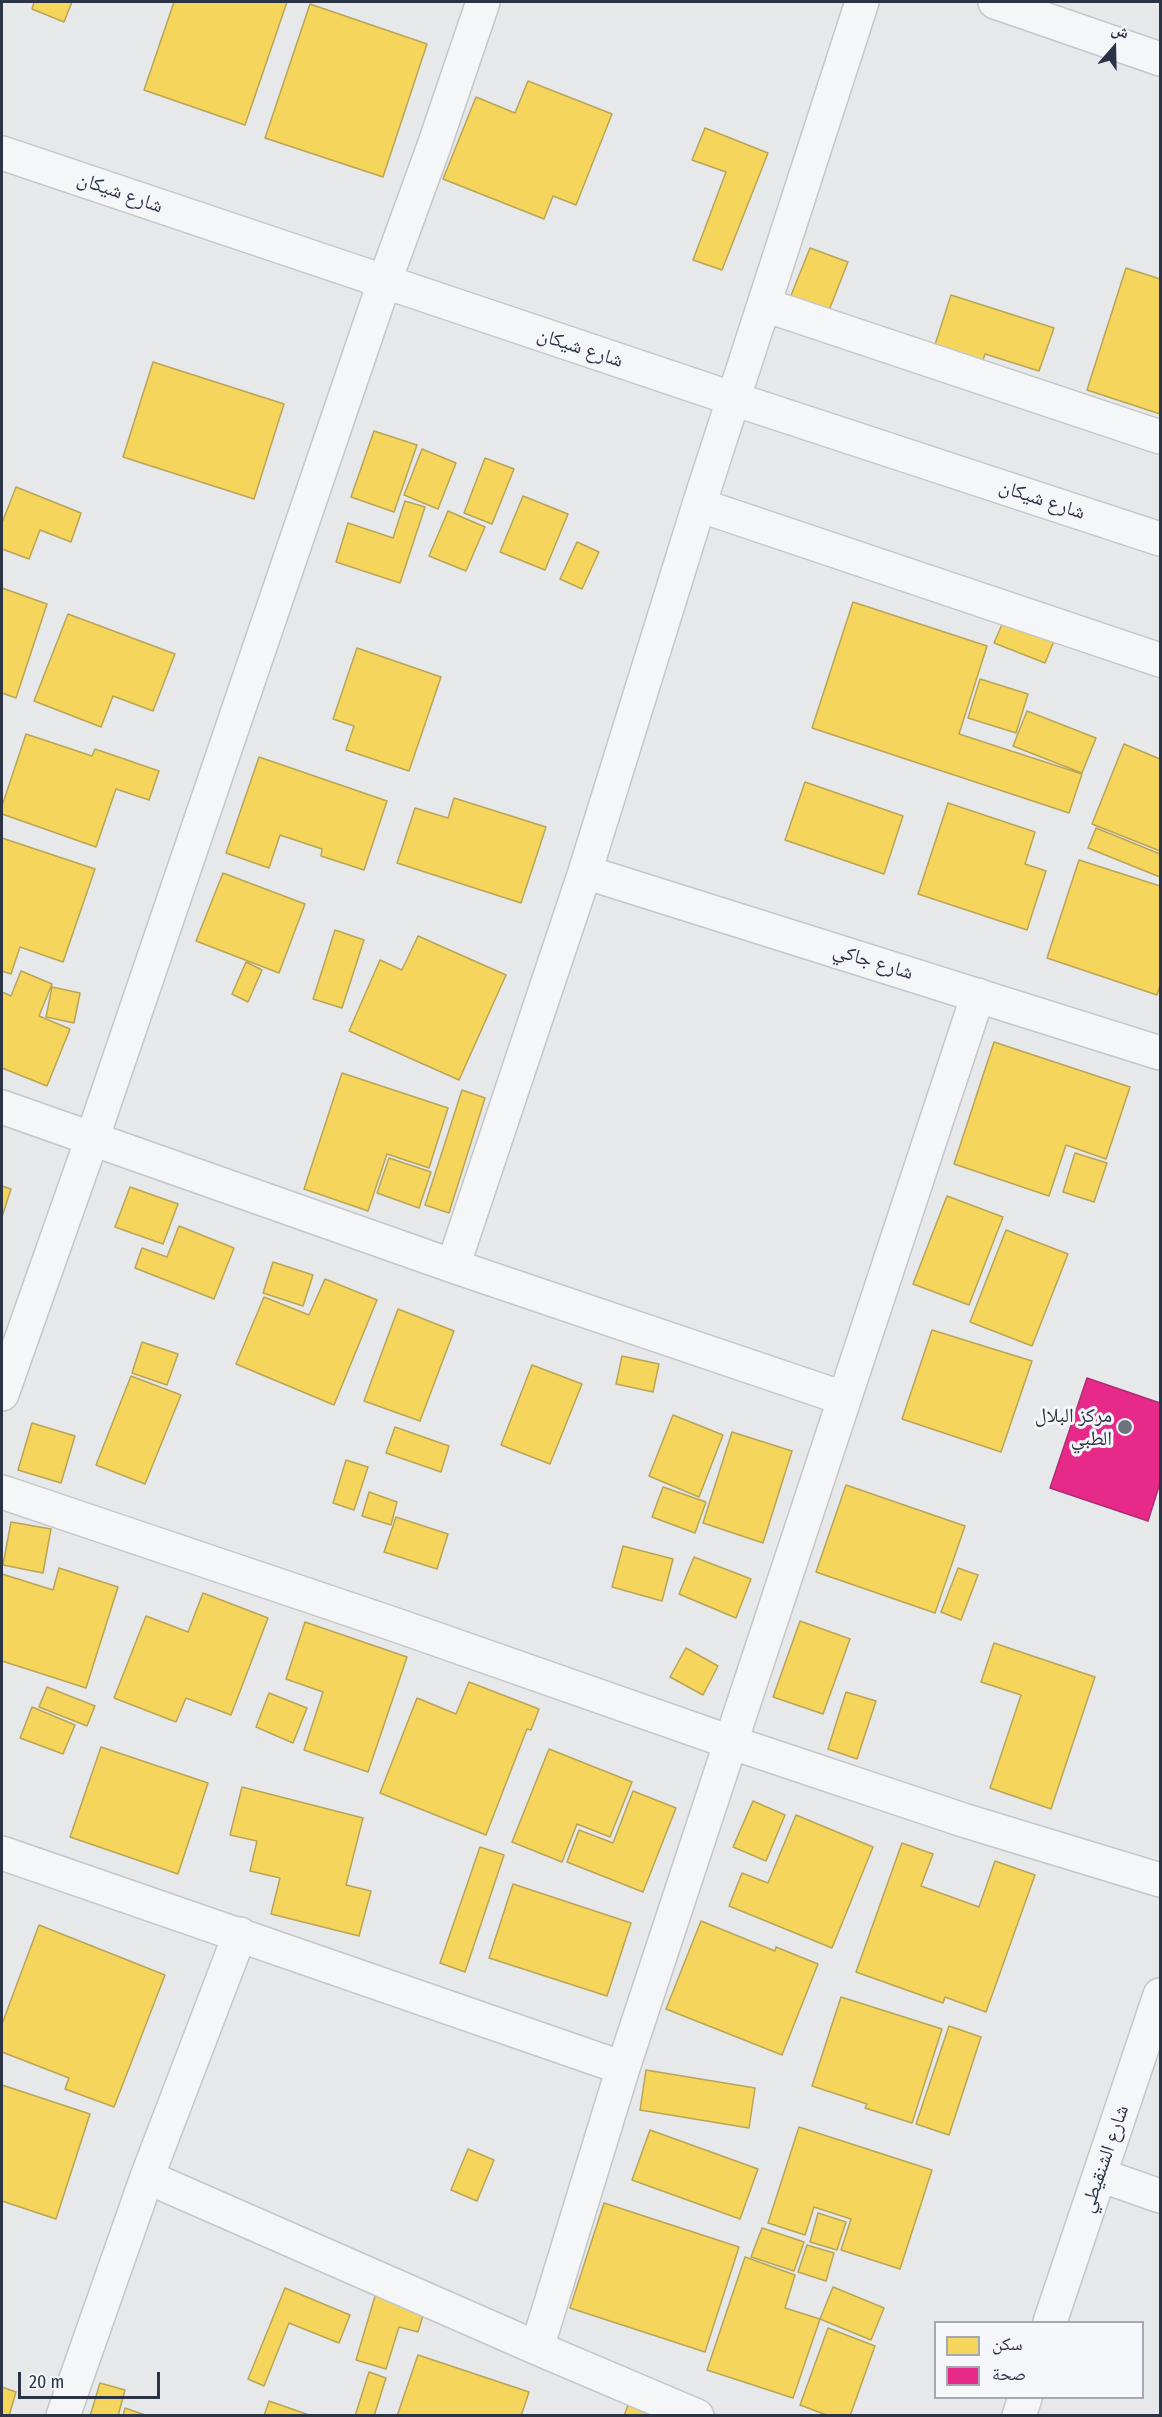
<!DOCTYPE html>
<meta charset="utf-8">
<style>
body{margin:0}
#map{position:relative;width:1162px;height:2417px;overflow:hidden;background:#e6e8ea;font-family:"Fira Sans Condensed","Noto Naskh Arabic",sans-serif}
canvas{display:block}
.frame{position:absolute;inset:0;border:3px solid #2b3445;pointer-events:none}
.legend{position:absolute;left:934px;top:2321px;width:210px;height:78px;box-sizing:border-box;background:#f4f6f9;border:2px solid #a4a8b1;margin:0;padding:8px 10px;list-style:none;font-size:18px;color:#2b3445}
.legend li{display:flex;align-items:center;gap:12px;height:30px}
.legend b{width:30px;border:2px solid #a4a8b1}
.north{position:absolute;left:1084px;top:18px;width:60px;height:60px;-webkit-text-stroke:4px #f4f6f9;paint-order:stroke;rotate:20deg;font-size:16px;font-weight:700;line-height:24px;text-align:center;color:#2b3445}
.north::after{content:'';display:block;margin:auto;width:21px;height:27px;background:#2b3445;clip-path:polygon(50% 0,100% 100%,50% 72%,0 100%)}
.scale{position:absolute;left:18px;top:2372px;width:142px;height:27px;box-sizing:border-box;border:3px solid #2b3445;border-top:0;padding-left:8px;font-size:18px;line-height:21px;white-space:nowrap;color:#2b3445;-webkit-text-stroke:4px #f4f6f9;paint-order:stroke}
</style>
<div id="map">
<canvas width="1162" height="2417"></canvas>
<div class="frame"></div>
<ul class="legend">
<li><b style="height:16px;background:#f6d55c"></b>سكن</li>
<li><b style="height:16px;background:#e7298a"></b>صحة</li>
</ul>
<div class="north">ش</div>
<div class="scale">20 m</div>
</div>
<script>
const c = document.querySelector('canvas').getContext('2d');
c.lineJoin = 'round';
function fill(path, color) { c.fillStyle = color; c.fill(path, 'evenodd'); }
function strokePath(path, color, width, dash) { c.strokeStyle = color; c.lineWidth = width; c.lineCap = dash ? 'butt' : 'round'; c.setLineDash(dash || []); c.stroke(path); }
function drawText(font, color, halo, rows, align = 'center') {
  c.font = font + ' "Fira Sans Condensed","Noto Naskh Arabic",sans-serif'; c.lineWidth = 6; c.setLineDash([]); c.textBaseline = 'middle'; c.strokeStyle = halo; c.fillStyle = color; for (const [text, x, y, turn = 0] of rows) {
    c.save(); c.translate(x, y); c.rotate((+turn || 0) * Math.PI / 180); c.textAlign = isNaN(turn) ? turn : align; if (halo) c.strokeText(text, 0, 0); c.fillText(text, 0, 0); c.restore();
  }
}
const homes = new Path2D(`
 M 34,2 L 72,2 L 64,22 L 32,9 Z
 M 174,2 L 287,2 L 245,125 L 144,90 Z
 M 310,4 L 427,44 L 383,177 L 265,138 Z
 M 528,81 L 612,114 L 576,205 L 553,196 L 544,219 L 443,179 L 476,97 L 515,113 Z
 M 705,128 L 768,153 L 722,270 L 693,260 L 726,172 L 692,160 Z
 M 810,248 L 848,262 L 826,318 L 788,303 Z
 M 1126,268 L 1160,279 L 1160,414 L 1087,390 Z
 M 951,295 L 1054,328 L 1039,371 L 985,354 L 980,369 L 932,354 Z
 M 153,362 L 284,404 L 254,499 L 123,457 Z
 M 374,431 L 417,445 L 394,512 L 351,497 Z
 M 422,449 L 456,463 L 438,509 L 404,495 Z
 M 485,458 L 514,469 L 492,524 L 464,513 Z
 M 16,487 L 81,513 L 71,542 L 40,530 L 29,559 L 2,549 L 2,523 Z
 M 523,496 L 568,514 L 545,570 L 500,552 Z
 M 405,501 L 425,507 L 400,583 L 336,562 L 348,523 L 393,538 Z
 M 448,511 L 485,527 L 466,571 L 429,556 Z
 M 577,542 L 599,552 L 582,589 L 560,579 Z
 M 2,588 L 47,604 L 16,698 L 2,693 Z
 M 853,602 L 987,646 L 959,734 L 1082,774 L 1069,813 L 812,728 Z
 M 68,614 L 175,654 L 153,711 L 113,696 L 101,727 L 34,701 Z
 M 1003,622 L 1054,641 L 1045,663 L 994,643 Z
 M 357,648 L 441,677 L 409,771 L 346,750 L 354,726 L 333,719 Z
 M 980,679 L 1028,694 L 1016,733 L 968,718 Z
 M 1027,711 L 1096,738 L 1082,773 L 1013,746 Z
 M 26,734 L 92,756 L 95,749 L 159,771 L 149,800 L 116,789 L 96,847 L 2,814 L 2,806 Z
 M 1124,744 L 1160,759 L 1160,851 L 1092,824 Z
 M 259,757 L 387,801 L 364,870 L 321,856 L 322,849 L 280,835 L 269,868 L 226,853 Z
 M 805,782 L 903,816 L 884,874 L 785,840 Z
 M 454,798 L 546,827 L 521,903 L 397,863 L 415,808 L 448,818 Z
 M 948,803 L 1035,832 L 1025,864 L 1046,871 L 1027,930 L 918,894 Z
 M 1096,828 L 1160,854 L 1160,877 L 1088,848 Z
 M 2,838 L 95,869 L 63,962 L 20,947 L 11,974 L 2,971 Z
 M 1079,860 L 1160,886 L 1160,985 L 1157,995 L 1047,958 Z
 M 223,873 L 305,904 L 279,973 L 196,941 Z
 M 335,930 L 364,940 L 342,1008 L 313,999 Z
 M 418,936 L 506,975 L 459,1080 L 349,1031 L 380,960 L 402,970 Z
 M 246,962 L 262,970 L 248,1002 L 232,994 Z
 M 21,971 L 52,984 L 39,1016 L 70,1029 L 47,1086 L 2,1068 L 2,992 L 11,996 Z
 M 52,987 L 80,993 L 74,1023 L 46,1017 Z
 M 994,1042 L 1130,1087 L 1106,1159 L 1066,1145 L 1049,1196 L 954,1164 Z
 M 342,1073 L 448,1108 L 429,1168 L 387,1154 L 368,1211 L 304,1189 Z
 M 462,1090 L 485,1098 L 449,1213 L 425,1205 Z
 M 1075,1153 L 1107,1163 L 1094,1202 L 1063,1192 Z
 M 389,1158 L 431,1172 L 419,1208 L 377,1193 Z
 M 2,1186 L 11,1189 L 2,1217 Z
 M 130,1187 L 178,1204 L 163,1244 L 115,1227 Z
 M 947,1196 L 1003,1217 L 969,1305 L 913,1284 Z
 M 179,1226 L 234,1248 L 214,1299 L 135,1268 L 142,1248 L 167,1257 Z
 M 1006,1230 L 1068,1254 L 1032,1346 L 970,1322 Z
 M 273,1262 L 313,1275 L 303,1306 L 263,1293 Z
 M 325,1279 L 377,1300 L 334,1405 L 236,1364 L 264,1297 L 309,1315 Z
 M 398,1309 L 454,1331 L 420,1421 L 364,1401 Z
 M 932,1330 L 1032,1361 L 1001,1452 L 902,1419 Z
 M 142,1342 L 178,1354 L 167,1385 L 132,1373 Z
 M 622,1356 L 659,1364 L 653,1392 L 616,1384 Z
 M 532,1365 L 582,1384 L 550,1464 L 501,1445 Z
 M 131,1376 L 181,1395 L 145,1484 L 96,1465 Z
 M 673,1415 L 723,1435 L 699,1497 L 649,1476 Z
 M 32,1423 L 75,1436 L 61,1483 L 18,1470 Z
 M 395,1427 L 449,1446 L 441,1472 L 386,1453 Z
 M 732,1432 L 792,1451 L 763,1543 L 703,1523 Z
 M 346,1460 L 368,1467 L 354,1510 L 333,1503 Z
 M 846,1485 L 965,1526 L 935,1613 L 816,1572 Z
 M 663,1487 L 706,1502 L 695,1533 L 652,1517 Z
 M 369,1492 L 397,1502 L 391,1525 L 362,1516 Z
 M 396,1517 L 448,1534 L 437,1569 L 384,1552 Z
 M 11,1522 L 51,1529 L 43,1573 L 3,1565 Z
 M 623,1546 L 673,1559 L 662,1601 L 612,1587 Z
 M 694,1557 L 751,1579 L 736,1618 L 679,1594 Z
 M 59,1568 L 118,1587 L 86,1688 L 2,1661 L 2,1574 L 53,1590 Z
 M 958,1568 L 978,1575 L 961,1620 L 941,1612 Z
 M 203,1593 L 268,1618 L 231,1715 L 186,1698 L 176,1722 L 114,1698 L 146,1616 L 188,1632 Z
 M 800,1621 L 850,1639 L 823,1714 L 773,1697 Z
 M 305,1622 L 407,1657 L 368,1772 L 304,1750 L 323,1692 L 286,1679 Z
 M 994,1643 L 1095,1677 L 1051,1809 L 990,1788 L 1021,1695 L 981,1682 Z
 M 686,1648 L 718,1666 L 703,1695 L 670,1677 Z
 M 469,1682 L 539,1709 L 531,1730 L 527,1729 L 486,1835 L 380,1793 L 417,1698 L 456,1714 Z
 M 47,1687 L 95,1706 L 87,1726 L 39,1707 Z
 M 846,1692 L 876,1701 L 857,1759 L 828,1749 Z
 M 269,1693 L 307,1708 L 293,1743 L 256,1727 Z
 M 32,1707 L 75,1725 L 63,1754 L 20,1738 Z
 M 101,1747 L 208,1783 L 178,1874 L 70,1837 Z
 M 549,1749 L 632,1782 L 610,1837 L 577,1824 L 562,1862 L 512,1842 Z
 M 242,1787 L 363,1818 L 346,1885 L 371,1891 L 359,1936 L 271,1914 L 280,1878 L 250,1871 L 257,1841 L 230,1835 Z
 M 633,1791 L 676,1808 L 643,1892 L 567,1862 L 579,1830 L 613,1843 Z
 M 753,1801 L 785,1815 L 766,1861 L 733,1847 Z
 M 796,1815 L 873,1847 L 832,1948 L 729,1906 L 742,1873 L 768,1883 Z
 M 902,1843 L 933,1854 L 921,1886 L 979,1907 L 995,1861 L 1035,1875 L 986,2012 L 945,1997 L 943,2003 L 856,1972 Z
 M 480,1847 L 504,1855 L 465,1972 L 440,1963 Z
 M 513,1884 L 631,1923 L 607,1996 L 489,1958 Z
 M 701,1921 L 775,1951 L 776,1947 L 818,1964 L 782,2055 L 666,2009 Z
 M 39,1925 L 165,1975 L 114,2107 L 65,2089 L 69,2078 L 2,2052 L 2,2024 Z
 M 841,1997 L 942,2029 L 912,2123 L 865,2108 L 867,2104 L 812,2086 Z
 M 949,2026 L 981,2037 L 949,2135 L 916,2124 Z
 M 646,2070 L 755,2088 L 749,2128 L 640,2110 Z
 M 2,2085 L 90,2114 L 56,2219 L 2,2201 Z
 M 799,2127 L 932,2170 L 900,2269 L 841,2250 L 851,2219 L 814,2207 L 805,2235 L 768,2223 Z
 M 650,2130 L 758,2169 L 740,2219 L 632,2180 Z
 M 468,2149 L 494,2160 L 477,2201 L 451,2190 Z
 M 604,2203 L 739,2247 L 705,2352 L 570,2308 Z
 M 818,2213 L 846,2222 L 837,2250 L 810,2242 Z
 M 762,2228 L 804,2242 L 794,2271 L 751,2257 Z
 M 807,2245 L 834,2253 L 826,2281 L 798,2272 Z
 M 745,2257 L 795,2275 L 785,2308 L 820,2319 L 793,2398 L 707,2370 Z
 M 381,2276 L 430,2292 L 418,2332 L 399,2327 L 386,2369 L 356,2360 Z
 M 833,2287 L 884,2308 L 871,2340 L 820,2319 Z
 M 285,2288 L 350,2315 L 339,2343 L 289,2323 L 264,2386 L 248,2379 Z
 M 828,2328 L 875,2346 L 850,2416 L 829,2416 L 800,2405 Z
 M 418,2355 L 529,2392 L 521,2416 L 397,2416 Z
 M 369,2372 L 386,2378 L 374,2416 L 355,2416 Z
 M 100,2383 L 125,2390 L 118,2416 L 90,2416 Z
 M 2,2387 L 16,2392 L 9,2416 L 2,2416 Z
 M 269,2401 L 312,2416 L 264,2416 Z
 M 629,2402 L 663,2416 L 624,2416 Z
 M 125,2408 L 148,2416 L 123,2416 Z`);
fill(homes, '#f6d55c');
strokePath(homes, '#b9a555', 1.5);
const health = new Path2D(`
 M 1087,1378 L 1160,1403 L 1160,1483 L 1148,1521 L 1050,1488 Z`);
fill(health, '#e7298a');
strokePath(health, '#af2c75', 1.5);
const minor = new Path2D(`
 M 995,2 L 1160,59
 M 2,153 L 734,399 L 1160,539
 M 765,305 L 1160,437
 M 699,505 L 1160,660
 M 585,872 L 1160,1053
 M 2,1107 L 453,1266 L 843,1398
 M 453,1266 L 585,872 L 699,505 L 862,2
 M 2,1394 L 92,1139 L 384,283 L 434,146 L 483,2
 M 2,1492 L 396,1625 L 730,1742 L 963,1820 L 1160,1880
 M 2,1853 L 623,2068
 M 1100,2175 L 1160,2196
 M 147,2177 L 537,2348 L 697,2416
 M 1050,2322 L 1160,1995
 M 537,2348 L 623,2068 L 978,995
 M 63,2416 L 147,2177 L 240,1934
 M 1019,2416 L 1025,2398`);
strokePath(minor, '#c4c6c8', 36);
strokePath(minor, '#f5f6f7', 33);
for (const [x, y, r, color] of [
 [1125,1427,8,"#6c737f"]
]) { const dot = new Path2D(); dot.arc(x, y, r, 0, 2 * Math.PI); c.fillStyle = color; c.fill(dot); strokePath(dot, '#f4f6f9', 2); }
drawText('20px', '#2b3445', '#f4f6f9', [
 ["شارع شيكان",120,193,19],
 ["شارع شيكان",580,348,18],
 ["شارع شيكان",1042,500,18],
 ["شارع جاكي",873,962,17],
 ["شارع الشنقيطي",1105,2159,-71]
]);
drawText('20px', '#2b3445', '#f4f6f9', [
 ["مركز البلال",1112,1416],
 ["الطبي",1112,1439]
], 'right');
</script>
